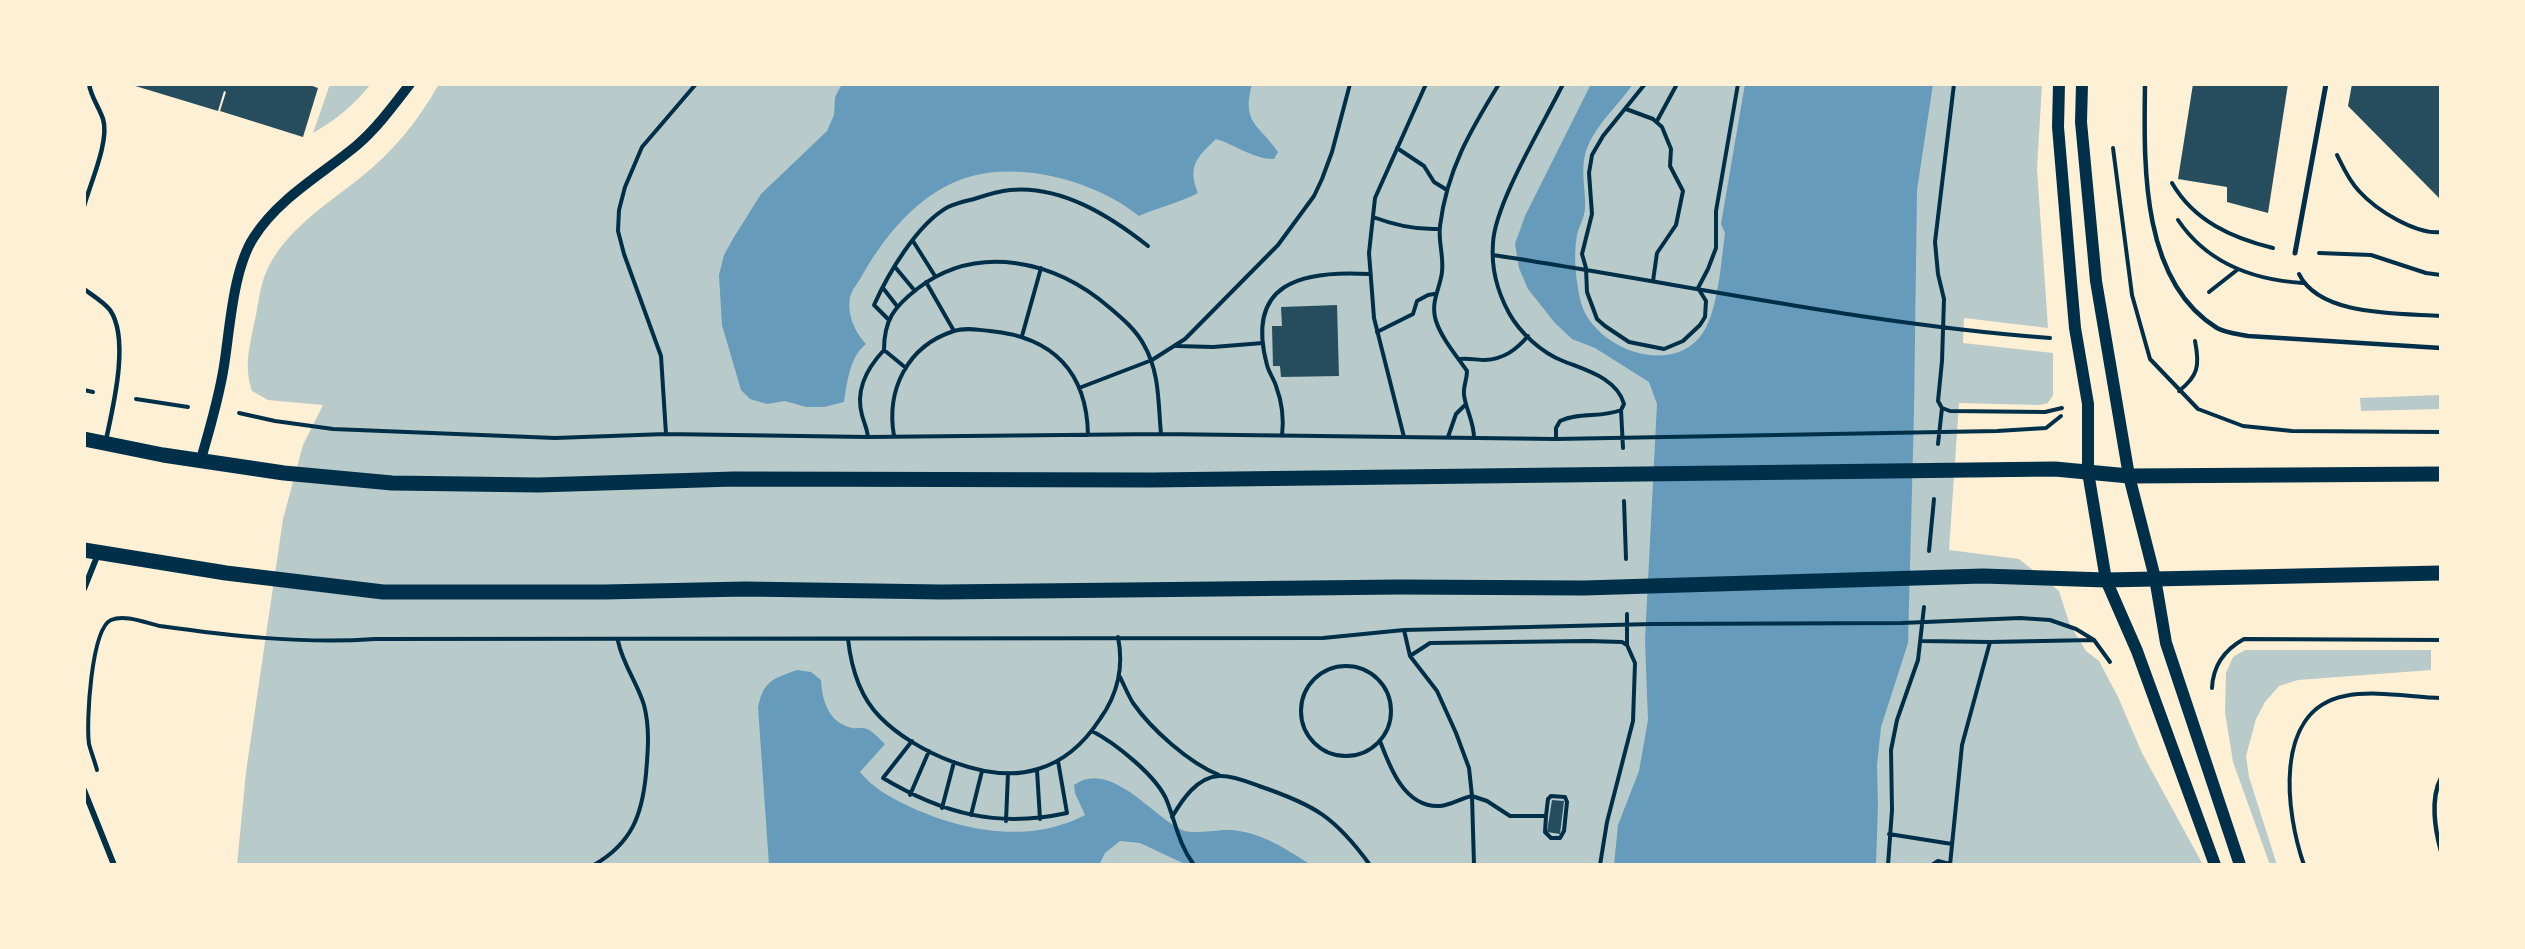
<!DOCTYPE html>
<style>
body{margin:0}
#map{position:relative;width:2525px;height:949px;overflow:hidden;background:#fdf0d5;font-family:"Noto Serif",serif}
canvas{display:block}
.frame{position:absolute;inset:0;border:86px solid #fdf0d5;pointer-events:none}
</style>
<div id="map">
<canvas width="2525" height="949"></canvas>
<div class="frame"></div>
</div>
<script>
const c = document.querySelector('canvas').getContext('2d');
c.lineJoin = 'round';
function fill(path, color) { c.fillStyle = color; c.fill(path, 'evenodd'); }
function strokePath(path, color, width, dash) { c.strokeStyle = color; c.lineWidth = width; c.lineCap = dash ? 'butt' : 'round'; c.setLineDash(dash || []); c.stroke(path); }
fill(new Path2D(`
 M 330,84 L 371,84 C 354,105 337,119 313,133 Z
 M 439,84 L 2042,84 L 2037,169 L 2048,328 L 1964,318 L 1963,343 L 2053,353 L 2053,395 L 2048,403 L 2040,405 L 1959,403 L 1949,550 L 2019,559 L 2059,591 L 2070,625 L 2086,651 L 2099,661 L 2118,697 L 2142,753 L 2203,865 L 237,865 L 246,772 L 283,519 L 303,445 L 323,405 L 268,400 L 252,391 C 244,366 249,350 254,324 C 258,308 259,290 265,275 C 282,232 326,205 360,178 C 392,153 419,120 439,84 Z
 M 2441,395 L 2441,409 L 2361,411 L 2360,398 Z
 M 2245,650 L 2431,650 L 2431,670 L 2298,680 L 2279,686 L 2265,702 L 2256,719 L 2246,756 L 2249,777 L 2277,865 L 2270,865 L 2233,762 L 2225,712 L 2226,673 L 2233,657 Z`), '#b9caca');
fill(new Path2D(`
 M 842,84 L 1252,84 C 1241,124 1259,124 1278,152 L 1274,159 C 1253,159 1236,145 1216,139 C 1197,157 1187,166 1198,193 C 1179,203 1159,207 1139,216 C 1097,182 1025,162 972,176 C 923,189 887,232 863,274 C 859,282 851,290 850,298 C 847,315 855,332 866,344 C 850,356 847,383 844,402 L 824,407 L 806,407 L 785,401 L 767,404 L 750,399 L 741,390 L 722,325 L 719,275 L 724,255 L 734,237 L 761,194 L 827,131 L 834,115 L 835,97 Z
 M 1591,84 L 1633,84 C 1618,106 1595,125 1586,151 C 1580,170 1586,190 1585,209 C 1584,219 1579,226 1577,235 C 1573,257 1576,282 1581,303 C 1594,347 1666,376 1699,338 C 1718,317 1721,262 1725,233 L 1721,224 L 1745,84 L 1933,84 L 1917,190 L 1914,412 L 1908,643 L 1881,727 L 1877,765 L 1878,805 L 1876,865 L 1614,865 L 1618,825 L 1639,771 L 1648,720 L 1645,640 L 1657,404 L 1649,382 L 1595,348 L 1572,339 L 1555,323 L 1528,289 L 1519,268 L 1515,244 L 1525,216 Z
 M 797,670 L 811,672 L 821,680 C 822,701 829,723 852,728 C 857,729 862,727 867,729 C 873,731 880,740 885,744 L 860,772 C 872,787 888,796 904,804 C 960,831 1028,845 1085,815 L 1075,793 L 1074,785 C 1110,759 1152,816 1182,830 C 1192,835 1219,829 1232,830 C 1263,833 1286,849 1311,865 L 1187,865 L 1140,843 L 1120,841 L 1105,853 L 1099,865 L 769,865 L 758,707 C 764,680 773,679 797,670 Z`), '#669bbc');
fill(new Path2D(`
 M 307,84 L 318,88 L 303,137 L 220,111 L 226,92 L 224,91 L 218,111 L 132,85 Z
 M 2193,84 L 2288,84 L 2268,213 L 2227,202 L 2227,187 L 2178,179 Z
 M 2352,84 L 2441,84 L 2441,200 L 2348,106 Z
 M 1337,305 L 1339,376 L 1281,377 L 1280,366 L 1273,366 L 1272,326 L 1282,326 L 1281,307 Z
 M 1552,800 L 1564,801 L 1560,834 L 1547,832 Z`), '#264d5e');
strokePath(new Path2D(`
 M 1645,84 L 1603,136 L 1592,155 L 1589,173 L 1592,214 L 1582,254 L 1586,268 L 1587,292 L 1597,319 L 1605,326 L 1629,342 L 1664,349 L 1683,341 L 1700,325 L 1705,317 L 1706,301 L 1698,288 L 1708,269 L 1716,248 L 1716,211 L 1738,84
 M 1954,84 L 1935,242 L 1938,274 L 1944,299 L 1942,361 L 1938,401 L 1942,408 L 1950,411 L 2045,412 L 2062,408
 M 1626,109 L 1653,119 L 1662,127 L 1671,149 L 1670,166 L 1683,191 L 1676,225 L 1657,253 L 1653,281
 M 1657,121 L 1677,84
 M 1397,148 L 1424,166 L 1434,182 L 1447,190
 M 2113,148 L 2132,295 L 2150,359 L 2198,409 L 2243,426 L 2292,431 L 2441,432
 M 2337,155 C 2343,167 2349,181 2359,191 C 2376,210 2416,235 2441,232
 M 2172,183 C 2194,221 2232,238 2273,248
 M 1373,217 C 1394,225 1416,230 1439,229
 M 2178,220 C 2207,263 2253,280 2303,283
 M 913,241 L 935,276
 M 2319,253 L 2371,255 L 2426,273 L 2441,275
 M 1493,255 C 1679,283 1863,324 2050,338
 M 895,267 L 915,291
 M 2299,274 C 2320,317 2400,313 2441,316
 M 926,282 L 954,331
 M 883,288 L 897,306
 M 2209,292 L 2237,270
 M 889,320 L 874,305 C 888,274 917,224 948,207 C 956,203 966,201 974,199 C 986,195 998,191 1010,190 C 1061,185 1110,216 1148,246
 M 1377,332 L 1413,314 L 1417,301 L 1428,295 L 1434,294
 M 1022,336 L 1041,268
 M 1177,346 L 1213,347 L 1263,343
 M 884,350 L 906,368
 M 1460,359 C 1469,358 1477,360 1485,360 C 1504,359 1516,350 1528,336
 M 1079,388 L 1152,360 L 1185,339 L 1278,245 L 1314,196 L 1322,179 L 1332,152 L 1350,84
 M 84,390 L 93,392
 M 2179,391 C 2198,376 2200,366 2195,341
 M 136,399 L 188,407
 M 1621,410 L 1623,448
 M 239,413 L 275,421 L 333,429 L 555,438 L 666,434 L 868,437 L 1161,434 L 1556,439 L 1997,431 L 2046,428 L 2061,416
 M 666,434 L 661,356 L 624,254 L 618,231 L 619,210 L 625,187 L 642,147 L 696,84
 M 894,436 C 886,390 907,346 954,331 C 966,327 978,330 990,331 C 1053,337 1087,372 1088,435
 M 1282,436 C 1284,420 1282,402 1276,386 C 1274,379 1269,373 1267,365 C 1245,283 1301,270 1369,274
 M 868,437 C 867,428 864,423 862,415 C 855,390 868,367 884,350 C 884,320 894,307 917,289 C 978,242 1056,261 1110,308 C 1123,319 1136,330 1144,345 C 1160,373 1158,403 1161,434
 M 1404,437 L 1374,318 L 1369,253 L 1375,198 L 1426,84
 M 1448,437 L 1456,414 L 1466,404
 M 1474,438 C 1474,422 1466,410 1464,395 C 1463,386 1467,380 1467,371 C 1456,355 1442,339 1436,321 C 1430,302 1440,289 1442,272 C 1444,256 1438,242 1440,226 C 1447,170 1470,131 1499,84
 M 1556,439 L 1556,428 L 1560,421 C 1579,412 1602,418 1621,410 L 1624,404 C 1617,378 1585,370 1563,361 C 1542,353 1520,333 1509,313 C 1497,291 1491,268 1493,243 C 1495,203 1544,123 1563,84
 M 1938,444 L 1942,408
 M 1624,501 L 1626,559
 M 1929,551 L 1934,499
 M 1627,614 L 1627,645
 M 1404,630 L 1410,656 L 1437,691 L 1456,733 L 1469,768 L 1472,796 L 1474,865
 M 848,639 C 851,666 860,697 880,717 C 914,752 989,785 1038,769 C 1065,761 1085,742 1100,719 C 1118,694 1124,667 1118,637
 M 1922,641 L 1990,642
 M 1410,656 L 1430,643 L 1588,641 L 1622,642 L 1627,645 L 1635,663 L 1633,721 L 1607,822 L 1600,865
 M1301 711a45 45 0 1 1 90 0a45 45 0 1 1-90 0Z
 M 1120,677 C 1124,685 1128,695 1133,703 C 1151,729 1189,763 1219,775
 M 2212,688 C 2213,665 2224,650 2244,639 L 2441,640
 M 1092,731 C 1115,743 1157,776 1167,801 C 1176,824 1179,845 1194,865
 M 912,741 L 883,778 C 943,814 998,828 1067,813 L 1058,761
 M 1380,741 C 1390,768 1405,808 1440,806 C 1452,805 1461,798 1472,796 L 1487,801 L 1510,816 L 1546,816 L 1548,799 L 1551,796 L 1565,797 L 1567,802 L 1564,831 L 1560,838 L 1551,838 L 1545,832 L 1546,816
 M 97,770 C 95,762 91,752 89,744 C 86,723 91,629 111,620 C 125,614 146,623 160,626 C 231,636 303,644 375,639 L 1323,638 L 1404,630 L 1653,624 L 1902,623 L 2020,618 L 2050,620 L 2076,629 L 2094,640 L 2110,662
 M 1037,770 L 1040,819
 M 910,795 L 929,751
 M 942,808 L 954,762
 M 971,815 L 982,771
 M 1172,817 C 1182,800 1197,777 1219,776 C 1232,775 1248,782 1259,786 C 1315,805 1335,817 1370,865
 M 1006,821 L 1008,773
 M 1889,834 L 1952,844
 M 594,865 C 632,843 642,815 646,774 C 648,750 650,728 644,705 C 637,682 623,665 618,641
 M 1888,865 L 1892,810 L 1891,750 L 1897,720 L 1918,660 L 1924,607
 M 1932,865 L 1938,861 L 1950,864
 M 1950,865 L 1962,745 L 1990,642 L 2094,640
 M 2304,865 C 2286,814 2272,710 2345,696 C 2375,690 2410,697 2441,698`), '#003049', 4);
strokePath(new Path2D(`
 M 2145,84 C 2144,163 2140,281 2217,328 C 2226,333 2238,334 2248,336 L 2441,348
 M 84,206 C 90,184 110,140 103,119 C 99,107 91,97 89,84
 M 84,289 C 92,295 104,302 110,310 C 130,339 113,407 106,440
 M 2441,778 C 2430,799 2435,830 2441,851`), '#003049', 4.5);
strokePath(new Path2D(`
 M 2295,253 L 2326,84`), '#003049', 5);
strokePath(new Path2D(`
 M 84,589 L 98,554
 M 84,790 L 114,865`), '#003049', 6);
strokePath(new Path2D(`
 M 201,459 C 210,428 219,398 224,366 C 230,328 233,269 254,237 C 279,198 321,175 356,146 C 377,128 393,106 410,84`), '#003049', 10);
strokePath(new Path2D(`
 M 2059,84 L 2058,127 L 2071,282 L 2075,328 L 2088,404 L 2088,472 L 2106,580 L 2137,651 L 2215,865
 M 2082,84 L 2081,122 L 2096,281 L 2129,476 L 2155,578 L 2166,643 L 2240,865`), '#003049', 12);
strokePath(new Path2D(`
 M 84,439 L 163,455 L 284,473 L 392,483 L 538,485 L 734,479 L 1151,480 L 1970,470 L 2055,469 L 2129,476 L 2441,474
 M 84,550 L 226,573 L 383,592 L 604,592 L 745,589 L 942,592 L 1400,587 L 1584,588 L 1983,576 L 2106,580 L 2441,573`), '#003049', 15);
</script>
